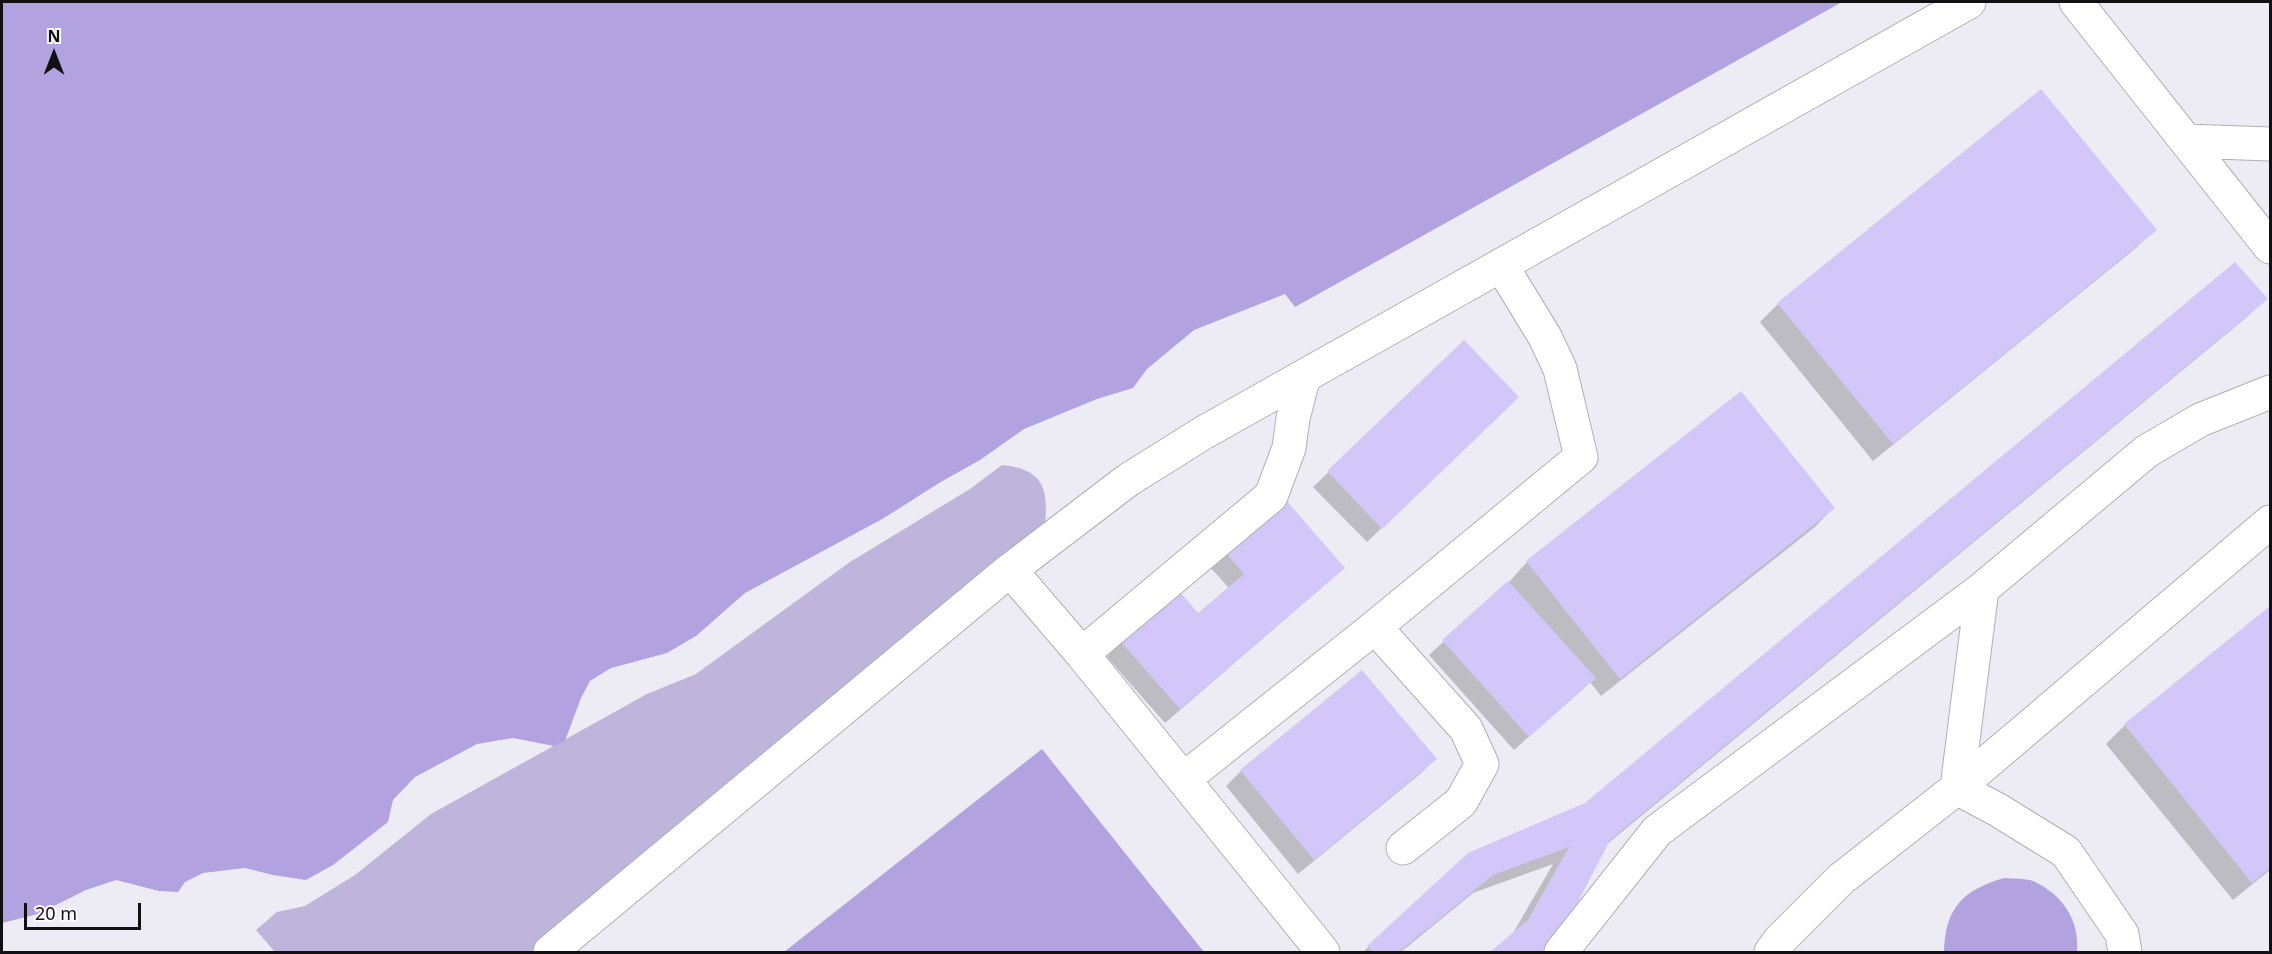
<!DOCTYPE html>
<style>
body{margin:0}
#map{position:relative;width:2272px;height:954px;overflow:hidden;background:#edebf3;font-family:"Noto Sans",sans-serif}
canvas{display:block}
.frame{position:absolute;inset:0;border:3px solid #111113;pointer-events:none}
.north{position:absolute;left:24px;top:24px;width:60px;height:60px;-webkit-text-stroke:4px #faf9ff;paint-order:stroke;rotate:0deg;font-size:16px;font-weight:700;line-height:24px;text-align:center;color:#111113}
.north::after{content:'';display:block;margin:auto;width:21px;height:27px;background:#111113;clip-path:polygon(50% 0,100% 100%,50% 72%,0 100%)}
.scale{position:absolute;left:24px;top:903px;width:117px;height:27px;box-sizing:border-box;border:3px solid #111113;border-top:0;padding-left:8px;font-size:18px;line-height:21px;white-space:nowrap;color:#111113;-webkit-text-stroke:4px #faf9ff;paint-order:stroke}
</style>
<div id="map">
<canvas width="2272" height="954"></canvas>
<div class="frame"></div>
<div class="north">N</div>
<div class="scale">20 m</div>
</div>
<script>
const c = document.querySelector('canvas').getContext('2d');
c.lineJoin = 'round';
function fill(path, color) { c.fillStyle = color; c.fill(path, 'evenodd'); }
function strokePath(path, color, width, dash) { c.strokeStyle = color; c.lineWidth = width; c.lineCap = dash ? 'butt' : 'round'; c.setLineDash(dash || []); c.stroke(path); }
fill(new Path2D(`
 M 1002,465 C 1051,470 1047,496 1045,536 L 550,952 L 275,952 L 256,930 L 277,912 L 305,906 L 355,875 L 431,814 L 647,694 L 696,674 L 850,562 L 970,489 Z`), '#beb4dc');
fill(new Path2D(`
 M 2,2 L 1842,2 L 1295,307 L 1285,294 L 1194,330 L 1147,369 L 1133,388 L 1097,399 L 1024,429 L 980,460 L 939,483 L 884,518 L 745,593 L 696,636 L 667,653 L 611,668 L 590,681 L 581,698 L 565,741 L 554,746 L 513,738 L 477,744 L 415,777 L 393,800 L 388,822 L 333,865 L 306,880 L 273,875 L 245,868 L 203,873 L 185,882 L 178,892 L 159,891 L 116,880 L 86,890 L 38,914 L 2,923 Z
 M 1042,749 L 1204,952 L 784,952 Z
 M 2004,878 C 2013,879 2024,878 2033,881 C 2062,894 2080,920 2077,952 L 1944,952 C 1945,908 1963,890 2004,878 Z`), '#b2a2e0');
fill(new Path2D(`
 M 2155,229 L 2136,248 L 1873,461 L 1760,322 L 1778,304 Z
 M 2266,299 L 2247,317 L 1606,845 L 1548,952 L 1492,952 L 1512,935 L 1553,864 L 1473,893 L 1401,952 L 1363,952 L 1468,854 L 1586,804 Z
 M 1464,342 L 1503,412 L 1367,542 L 1313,487 Z
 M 1741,393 L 1833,508 L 1815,527 L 1601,696 L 1590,682 L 1514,750 L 1429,655 L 1509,582 L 1527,562 Z
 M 1225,552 L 1328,582 L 1165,723 L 1107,657 L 1121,642 L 1198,615 L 1229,588 L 1210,567 Z
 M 2270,608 L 2270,870 L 2233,900 L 2106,744 L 2125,725 Z
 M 1361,672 L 1435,759 L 1420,774 L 1298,874 L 1226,786 L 1241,771 Z`), '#0003');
fill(new Path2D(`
 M 2041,89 L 2157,230 L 1893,444 L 1777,303 Z
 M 2235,262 L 2268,299 L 1610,840 L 1553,950 L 1549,952 L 1490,952 L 1528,920 L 1569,847 L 1493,875 L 1399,952 L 1373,952 L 1367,946 L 1468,853 L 1585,803 Z
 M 1464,340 L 1519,397 L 1382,529 L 1327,471 Z
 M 1741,391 L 1835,508 L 1620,679 L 1526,561 Z
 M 1285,499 L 1345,568 L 1180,709 L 1120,641 L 1179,591 L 1198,613 L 1244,574 L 1224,551 Z
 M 1508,581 L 1596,678 L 1529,737 L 1442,640 Z
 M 2270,606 L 2270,868 L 2252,883 L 2124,724 Z
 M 1362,670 L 1437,759 L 1314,860 L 1240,770 Z`), '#d3c6f9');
const minor = new Path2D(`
 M 2076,2 L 2270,247
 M 2187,141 L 2270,144
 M 1010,570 L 1082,654 L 1323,952
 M 1982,589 L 1957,788 L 1998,810 L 2066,852 L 2122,934 L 2125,952
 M 1375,627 L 1466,729 L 1482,764 L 1461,802 L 1403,848
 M 1082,654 L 1271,496 L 1289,448 L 1293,418 L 1304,376
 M 1184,779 L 1375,627 L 1581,457 L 1560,369 L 1545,337 L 1501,265
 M 550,952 L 1010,570 L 1128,480 L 1203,433 L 1969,2
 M 1561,952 L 1657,831 L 1982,589 L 2147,451 L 2200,420 L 2270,392
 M 1771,952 L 1779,941 L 1841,879 L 1957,788 L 2270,522`);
strokePath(minor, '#b1afb6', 35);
strokePath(minor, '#fff', 33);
</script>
